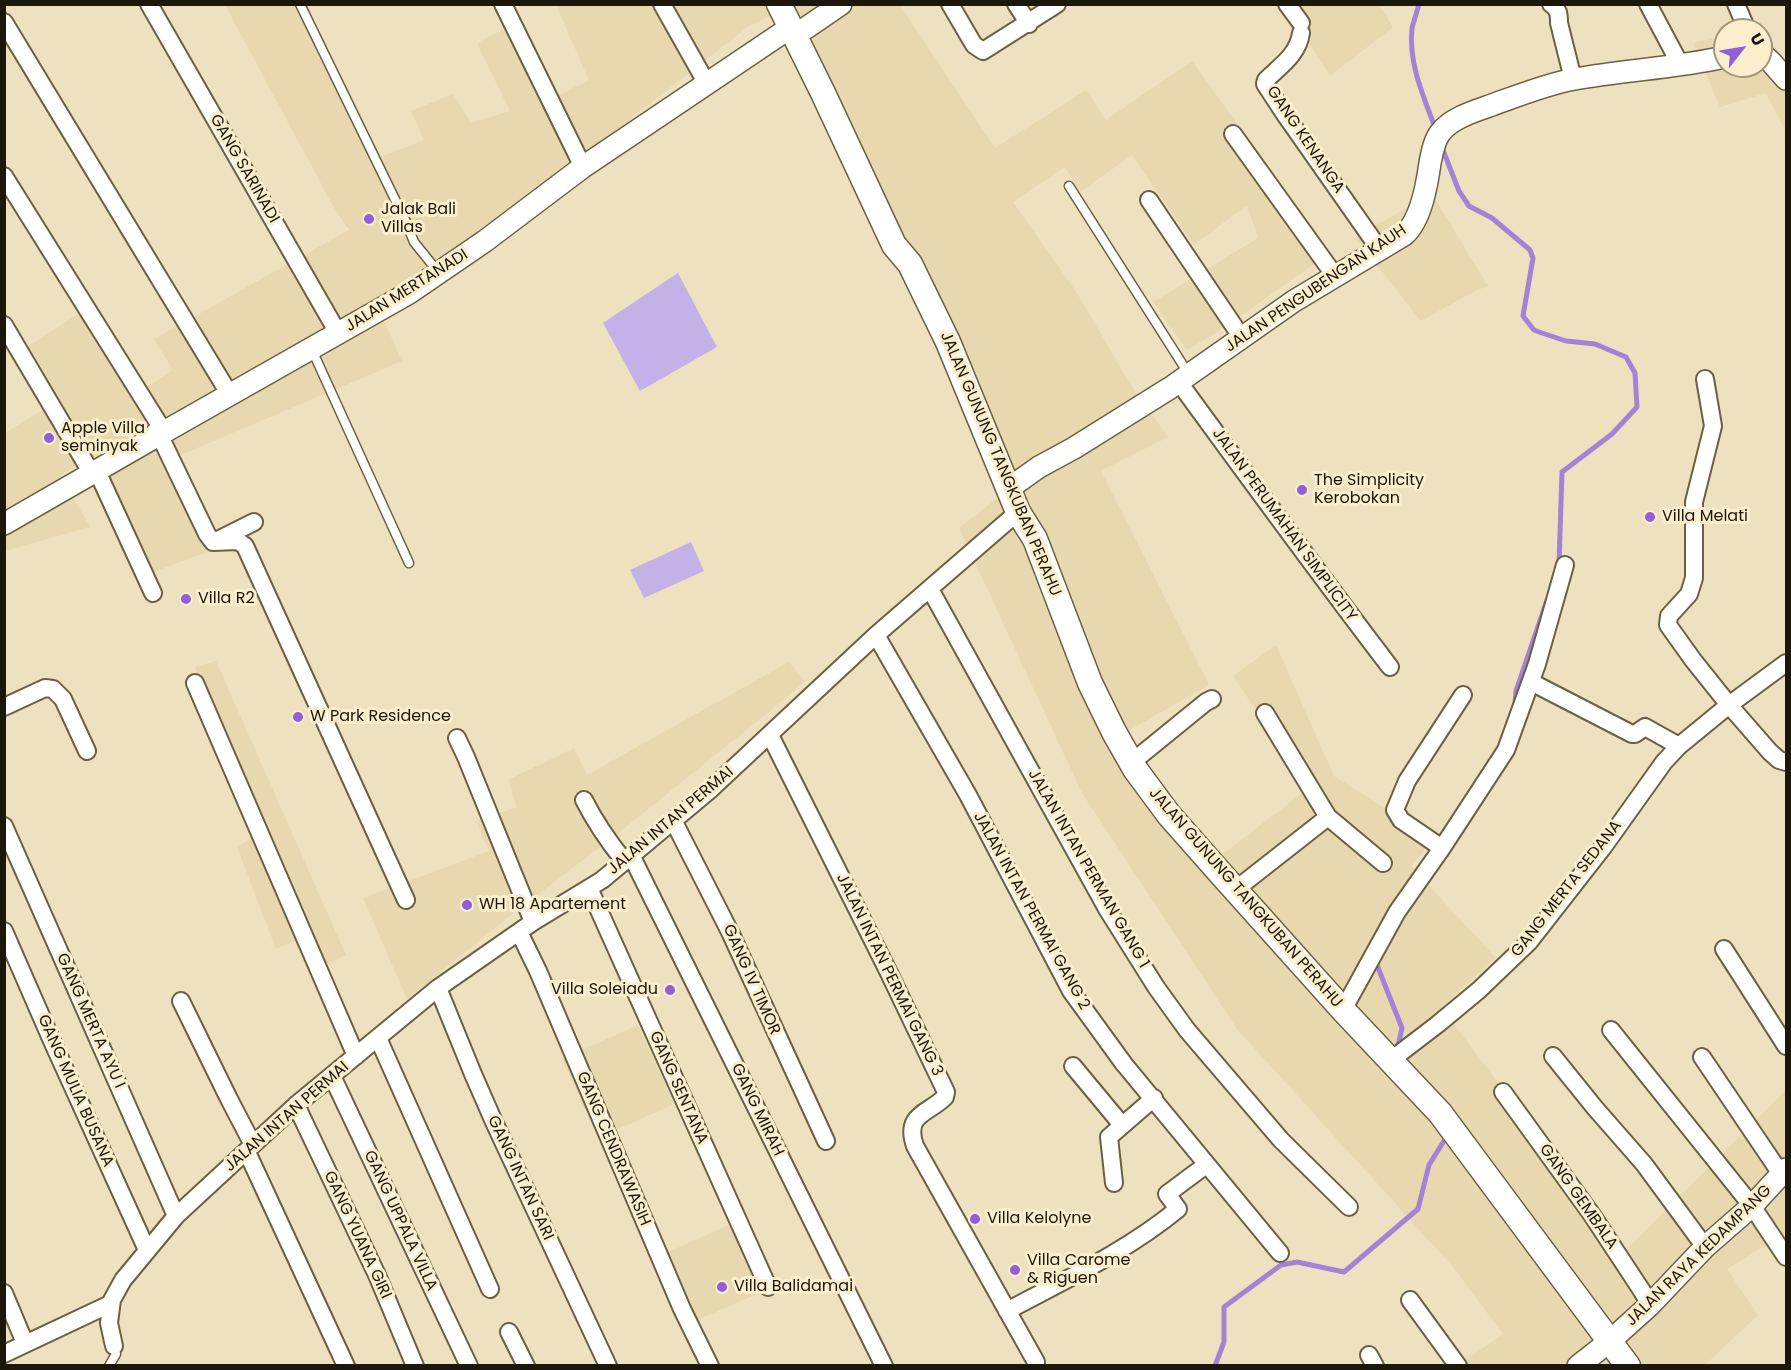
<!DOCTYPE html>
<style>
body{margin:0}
#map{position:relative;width:1791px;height:1370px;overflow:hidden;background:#ede1bf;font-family:Poppins,sans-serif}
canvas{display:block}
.frame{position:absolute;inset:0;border:6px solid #1b170b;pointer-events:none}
.north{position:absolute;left:1713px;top:18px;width:60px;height:60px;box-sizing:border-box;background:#faeecc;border:2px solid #a1987f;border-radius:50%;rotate:59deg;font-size:16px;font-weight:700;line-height:24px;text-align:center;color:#1b170b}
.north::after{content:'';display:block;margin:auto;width:21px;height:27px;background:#915fd8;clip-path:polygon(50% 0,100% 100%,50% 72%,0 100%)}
</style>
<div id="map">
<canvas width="1791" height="1370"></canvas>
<div class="frame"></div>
<div class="north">U</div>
</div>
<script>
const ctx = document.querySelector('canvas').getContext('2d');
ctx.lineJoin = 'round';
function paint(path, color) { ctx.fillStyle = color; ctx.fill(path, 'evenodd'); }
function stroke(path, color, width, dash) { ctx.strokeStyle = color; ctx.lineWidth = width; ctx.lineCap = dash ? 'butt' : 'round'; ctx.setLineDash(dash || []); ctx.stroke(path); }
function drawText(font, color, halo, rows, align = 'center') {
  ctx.font = font + ' Poppins,sans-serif'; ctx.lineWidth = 6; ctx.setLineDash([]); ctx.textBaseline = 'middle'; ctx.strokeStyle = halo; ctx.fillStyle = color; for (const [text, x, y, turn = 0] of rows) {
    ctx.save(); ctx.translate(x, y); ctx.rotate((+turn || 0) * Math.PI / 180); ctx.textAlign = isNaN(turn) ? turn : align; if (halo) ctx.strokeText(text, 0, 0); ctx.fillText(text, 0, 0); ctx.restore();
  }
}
const built = new Path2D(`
 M225 5H304L378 158 424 140 411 111 453 94 471 123 510 111 477 43 512 25 549 100 589 80 556 5H900L995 148 1086 90 1106 120 1192 61 1330 253 1222 329 1187 350 1153 302 1258 238 1247 205 1194 245 1132 155 1080 192 1065 167 1013 202 1077 293 1130 384 1168 437 1101 471 1209 685 1121 735 1133 758 1220 856 1309 788 1233 676 1276 645 1334 776 1434 839 1411 866 1496 958 1441 1007 1625 1251 1786 1090V1233L1727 1269 1758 1315 1707 1363 1708 1365H1459L1503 1334 1453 1267 1237 1029 1082 793 959 528 1008 490 790 7 749 26 551 181 375 301 402 361 169 460 207 552 151 573 95 455 60 475 90 527 5 551V433L60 399 27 347 84 310 137 393 173 370 154 339 349 230 333 206Z
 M1284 5H1379L1393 27 1330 76Z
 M1760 27 1786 62V132L1766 93 1720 107 1693 43 1725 36V66H1761V30H1749Z
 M1432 194 1488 286 1475 291 1421 321 1355 237Z
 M216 661 346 955 323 966 308 935 276 949 237 847 262 832 195 667Z
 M789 662 805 681 760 719 621 831 515 912 407 999 363 898 489 851 476 822 517 807 508 780 574 748 587 775Z
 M638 1025 674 1104 598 1138 562 1059Z
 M736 1222 766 1290 688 1324 659 1256Z`);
const green = new Path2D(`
 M678 273 717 347 640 391 603 323Z
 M691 542 704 571 644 598 630 570Z`);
const stream = new Path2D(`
 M1419 4C1417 12 1414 20 1412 28 1408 63 1424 98 1436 130
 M1441 145 1459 191 1469 206 1492 218 1530 250 1533 258 1523 316 1534 330 1542 333 1566 341 1595 344 1626 357 1635 373 1637 407 1612 434 1562 472 1559 565
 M1515 705 1516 691 1547 600
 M1375 960 1402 1028 1397 1050
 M1215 1366 1224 1342V1307L1281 1265 1297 1262 1344 1272 1418 1209 1429 1165 1447 1136`);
const service = new Path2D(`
 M300 4 406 222 414 242 439 273
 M1069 186 1188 373
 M312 350 409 563
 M109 1366 116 1354 114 1346`);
const minor = new Path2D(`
 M149 4 338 333
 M503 4 583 167
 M662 4 707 84
 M950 4 974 45 983 51 1057 4
 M1016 4 1029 24
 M1287 4 1301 23
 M1551 4C1559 9 1559 15 1559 23L1573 79
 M1648 4 1681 66
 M1736 4 1747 30
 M4 22 230 395
 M1301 33C1298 55 1280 66 1266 80L1265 84 1286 116 1380 250
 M1233 134 1335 276
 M4 176 164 432
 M1149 200 1242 338
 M4 325 92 474
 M1705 379 1713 426 1694 502V578L1689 594 1669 616 1668 625 1693 660 1729 705 1770 752 1779 760 1786 762
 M1178 381C1248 477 1318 573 1390 667
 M158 432 207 534 213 542 238 541 245 546 406 900
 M97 471 153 593
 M220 539 254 522
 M930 589 1107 909 1156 987 1187 1030 1281 1140 1349 1207
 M876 635 968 795 1071 991 1124 1064 1280 1253
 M1531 682 1632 734H1635L1645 727 1679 746
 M195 683 356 1056
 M4 707 45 688 53 689 63 699 87 751
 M1265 713 1328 817 1383 863
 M770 735 889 973 946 1092 945 1097C928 1114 904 1114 915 1146L1036 1362
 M457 738 466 757 533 922
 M1131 763 1206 702 1212 699
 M584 800C595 822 609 842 624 861
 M673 820 730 932 826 1141
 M4 826 176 1216
 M1442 848 1401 820 1395 810 1407 781 1463 695
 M631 855 884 1366
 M589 888 768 1287
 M1235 890 1328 817
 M4 931 52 1041 147 1250
 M519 932 538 971 682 1309 710 1366
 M1724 949 1786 1046
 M438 988 473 1074 494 1122 608 1366
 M181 1001 228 1097 253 1145
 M1343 1010 1397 912 1442 848 1506 750 1537 664 1565 565
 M1611 1030 1752 1206 1786 1257
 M378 1038 490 1289
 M1553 1056 1595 1108 1644 1164 1705 1247
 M1702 1057 1781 1174
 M1391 1060 1438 1024 1479 990 1529 942 1604 846 1664 762 1679 746 1729 705 1786 663
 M1073 1066 1122 1125
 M332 1076 469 1366
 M1503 1092 1592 1215 1642 1291 1650 1305
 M296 1105 377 1275 415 1366
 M247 1152 346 1366
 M1114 1183 1109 1137 1154 1098
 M4 1293 25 1343
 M1410 1300 1458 1366
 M1007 1311C1065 1280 1127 1251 1178 1209L1167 1194 1206 1165
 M509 1332 526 1366
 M114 1346 109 1323 112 1300 123 1280 176 1216 296 1105 438 988 533 922 602 880 711 789 876 635 1018 512
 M4 1354 110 1304
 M1369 1355 1375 1366`);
const tertiary = new Path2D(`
 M806 28 841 4
 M1761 53 1771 62 1786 79
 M1008 489 1039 467 1074 448 1170 388 1294 301 1404 235C1421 220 1427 185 1430 163 1432 153 1434 141 1440 133 1451 118 1475 111 1492 105 1517 96 1550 83 1575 79 1625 70 1675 68 1725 57
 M4 524 150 440 158 432H164L409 293 485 241 583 167 791 27
 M1578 1366 1610 1341 1650 1305 1705 1247 1752 1206 1786 1169`);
const secondary = new Path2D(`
 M779 4 823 93 894 245 910 264 948 342 1018 512 1035 539 1090 683 1114 732 1135 769 1169 815 1222 875 1343 1010 1440 1113 1628 1366`);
const markers = [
 [369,219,6,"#915fd8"],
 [49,438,6,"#915fd8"],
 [1302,490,6,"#915fd8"],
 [1650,517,6,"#915fd8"],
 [186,599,6,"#915fd8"],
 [298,717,6,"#915fd8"],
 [467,905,6,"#915fd8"],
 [670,990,6,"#915fd8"],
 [975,1219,6,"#915fd8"],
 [1015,1270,6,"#915fd8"],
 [722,1287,6,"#915fd8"]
];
const streetNames = [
 ["GANG KENANGA",1305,140,56],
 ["GANG SARINADI",244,169,60],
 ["JALAN PENGUBENGAN KAUH",1316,289,-34],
 ["JALAN MERTANADI",407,291,-32],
 ["JALAN GUNUNG TANGKUBAN PERAHU",1000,464,67],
 ["JALAN PERUMAHAN SIMPLICITY",1284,525,54],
 ["JALAN INTAN PERMAI",671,821,-40],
 ["JALAN INTAN PERMAN GANG 1",1088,869,60],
 ["GANG MERTA SEDANA",1567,889,-52],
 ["JALAN GUNUNG TANGKUBAN PERAHU",1245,898,49],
 ["JALAN INTAN PERMAI GANG 2",1031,911,61],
 ["JALAN INTAN PERMAI GANG 3",889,975,64],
 ["GANG IV TIMOR",751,980,66],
 ["GANG MERTA AYU I",90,1021,66],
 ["GANG SENTANA",678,1088,66],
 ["GANG MULIA BUSANA",75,1091,66],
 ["GANG MIRAH",757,1110,64],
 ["JALAN INTAN PERMAI",287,1117,-41],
 ["GANG CENDRAWASIH",613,1149,67],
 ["GANG INTAN SARI",520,1178,65],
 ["GANG GEMBALA",1578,1197,55],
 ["GANG UPPALA VILLA",400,1221,65],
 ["GANG YUANA GIRI",357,1235,65],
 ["JALAN RAYA KEDAMPANG",1699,1256,-44]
];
const poiNames = [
 ["Jalak Bali",381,210],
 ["Villas",381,228],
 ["Apple Villa",61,429],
 ["seminyak",61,447],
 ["The Simplicity",1314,481],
 ["Kerobokan",1314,499],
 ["Villa Melati",1662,517],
 ["Villa R2",198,599],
 ["W Park Residence",310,717],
 ["WH 18 Apartement",479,905],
 ["Villa Soleiadu",658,990,"right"],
 ["Villa Kelolyne",987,1219],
 ["Villa Carome",1027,1261],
 ["& Riguen",1027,1279],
 ["Villa Balidamai",734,1287]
];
paint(built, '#e7d8af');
paint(green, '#c3b1e7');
stroke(stream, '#a283d5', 5);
stroke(service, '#6b6142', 11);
stroke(minor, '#6b6142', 20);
stroke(tertiary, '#6b6142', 24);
stroke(secondary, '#6b6142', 27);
stroke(service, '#fff', 8);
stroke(minor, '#fff', 16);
stroke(tertiary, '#fff', 21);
stroke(secondary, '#fff', 24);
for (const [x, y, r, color] of markers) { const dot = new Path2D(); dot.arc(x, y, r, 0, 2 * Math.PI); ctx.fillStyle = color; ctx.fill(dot); stroke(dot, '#faeecc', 2); }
drawText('16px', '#1b170b', '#faeecc', streetNames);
drawText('16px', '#1b170b', '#faeecc', poiNames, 'left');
</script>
